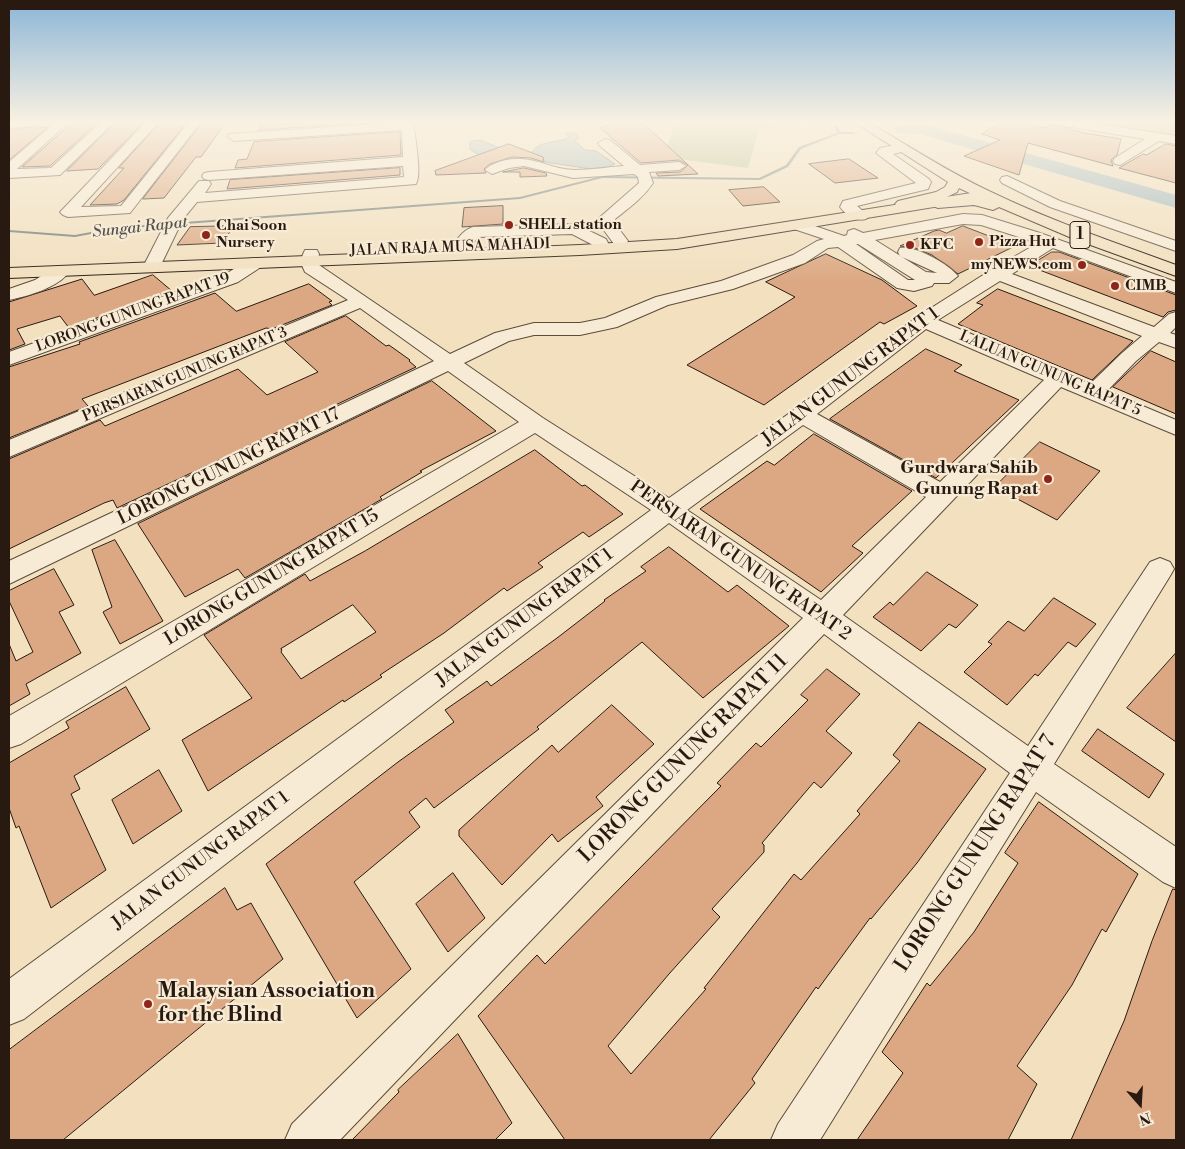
<!DOCTYPE html>
<style>
body{margin:0}
#map{position:relative;width:1185px;height:1149px;overflow:hidden;background:#f2e0bf;font-family:"Libre Bodoni",serif}
canvas{display:block}
.frame{position:absolute;inset:0;border:10px solid #291a11;pointer-events:none}
.north{position:absolute;left:1115px;top:1079px;width:50px;height:50px;-webkit-text-stroke:4px #f7ebd5;paint-order:stroke;rotate:161deg;font-size:14px;font-weight:700;line-height:20px;text-align:center;color:#291a11}
.north::after{content:'';display:block;margin:auto;width:18px;height:22px;background:#291a11;clip-path:polygon(50% 0,100% 100%,50% 72%,0 100%)}
</style>
<div id="map">
<canvas width="1185" height="1149"></canvas>
<div class="frame"></div>
<div class="north">N</div>
</div>
<script>
const ctx = document.querySelector('canvas').getContext('2d');
ctx.lineJoin = 'round';
function paint(path, color) { ctx.fillStyle = color; ctx.fill(path, 'evenodd'); }
function stroke(path, color, width, dash) { ctx.strokeStyle = color; ctx.lineWidth = width; ctx.lineCap = dash ? 'butt' : 'round'; ctx.setLineDash(dash || []); ctx.stroke(path); }
function drawText(font, color, halo, rows, align = 'center') {
  ctx.font = font + ' "Libre Bodoni",serif'; ctx.lineWidth = 4.5; ctx.setLineDash([]); ctx.textBaseline = 'middle'; ctx.strokeStyle = halo; ctx.fillStyle = color; for (const [text, x, y, turn = 0] of rows) {
    ctx.save(); ctx.translate(x, y); ctx.rotate((+turn || 0) * Math.PI / 180); ctx.textAlign = isNaN(turn) ? turn : align; if (halo) ctx.strokeText(text, 0, 0); ctx.fillText(text, 0, 0); ctx.restore();
  }
}
const green = new Path2D(`
 M669 122H805L759 130 748 168 663 157 675 125Z
 M1086 122H1176V135L1094 123Z`);
const water = new Path2D(`
 M566 133H574L579 137 575 141 585 150 596 151 615 164 604 168 591 169 532 160 530 155C538 140 553 144 568 138Z
 M480 140 507 151 483 158 470 149V142Z`);
const stream = new Path2D(`
 M833 122H835L840 132H854L855 133 854 134H839L801 149 788 167 760 180 602 178 520 199 118 229 75 237 9 232V230L75 235 118 227 520 197 602 176 759 178 786 165 799 147 837 133Z`);
const river = new Path2D(`
 M904 124 927 125 1176 195V208L920 134 898 133 895 129 898 125Z`);
const building = new Path2D(`
 M98 122 50 166 22 167 72 123Z
 M116 122H144L98 169 67 171Z
 M161 122H187L124 200 117 204 90 205 124 168H119Z
 M203 122H226L201 157H196L164 198 143 199Z
 M314 122H383L258 130 260 125Z
 M619 122H638L644 124 698 174 658 176 656 173 680 172 688 165 679 160 641 163 600 128Z
 M1001 122H1018L1045 128 1053 124 1084 133 1121 139 1117 155 1111 160 1113 166 1028 143 1019 175 964 156 1000 140 982 134Z
 M35 127H48L9 160V132L12 130Z
 M400 132 401 155 235 168 238 160 247 159 254 142Z
 M509 144 543 157 544 162 531 158 512 157 490 164 484 169 486 173 436 175 435 171Z
 M1166 144 1176 146V183L1119 168 1143 154 1146 155Z
 M849 159 878 178 835 183 809 164Z
 M400 168V175L227 189 230 180Z
 M524 168 546 173 547 176 520 177V172H503Z
 M764 187 780 202 743 206 729 190Z
 M503 206V224L462 227 464 208Z
 M234 226 222 243 177 245 190 227Z
 M963 226 1015 246 958 274 932 255 915 248 900 246 934 231 939 230 946 233Z
 M1052 252H1059L1176 295V310L1168 312 1163 317 1029 266Z
 M826 254 882 280 917 306 884 324 880 322 764 405 687 365 795 297 766 282Z
 M153 275 172 291 69 328 60 316 17 329 25 344 9 350V302L82 279 94 295Z
 M309 284 332 301 329 302 332 305 272 329 266 328 82 399 88 406 9 438V367L80 344 79 342 215 293 236 311Z
 M998 289 1133 341 1092 380 958 324 983 305 977 303Z
 M346 316 386 346 389 345 410 360 409 361 416 367 117 508 113 500 104 503 9 549V459L100 420 105 426 238 369 267 395 318 372 285 342Z
 M926 349 962 365 954 371 1019 400 936 478 830 419Z
 M1151 351 1176 362V414L1113 387Z
 M432 381 496 431 420 471 422 472 380 497 382 499 245 578 238 569 185 597 138 524Z
 M814 434 912 491 852 546 863 553 821 592 700 509 767 461 774 465Z
 M1040 442 1100 471 1057 520 995 487Z
 M535 450 582 486 585 485 623 514 589 537 583 532 538 563 543 567 507 591 504 588 444 633 380 675 382 677 344 702 343 700 208 791 182 740 252 698 204 635 305 574 310 581 365 551ZM353 605 376 632 301 679 281 652 282 650 281 649Z
 M115 540 163 621 120 644 103 612 112 607 92 550Z
 M669 547 728 592 737 585 789 626 703 698 642 642 537 727 539 729 434 808 426 798 409 812 420 827 354 882 411 969 357 1018 266 864 398 762 454 722 445 710 487 681 491 686 557 638 605 601 604 600 646 571 641 567Z
 M54 569 74 605 59 612 81 653 26 684 30 694 9 706V644L16 661 33 652 9 601V591Z
 M927 572 978 605 956 628 949 624 921 651 873 617 890 602 893 605Z
 M1054 598 1096 624 1076 647 1068 642 1038 676 1035 674 1007 705 964 672 992 644 988 642 1008 621 1024 631Z
 M1176 653V742L1127 708Z
 M827 669 860 694 826 731 852 753 821 788 814 782 762 843 764 845V852L712 909 720 917 669 974 608 1046 631 1074 706 989 704 988 794 874 801 880 860 814 857 811 900 761 893 755 919 722 986 769 917 863 871 919 870 918 818 989 816 987 752 1079 755 1083 709 1140H565L478 1016 537 955 545 964 721 786 717 783 756 743 761 747 808 700 801 695Z
 M126 687 150 729 74 776 80 789 71 794 106 870 51 908 19 826 16 828 9 808V763L69 728 66 722Z
 M612 705 654 744 596 797 603 806 558 842 552 834 502 885 459 836V830L552 745 558 752Z
 M1098 729 1164 774 1149 798 1082 751Z
 M159 770 182 811 133 844 112 800Z
 M1039 802 1138 874 1106 932 1102 929 1072 985 1017 1066 1037 1084 1008 1140H857L903 1073 882 1052 927 983 930 986 974 932 1018 863 1005 853Z
 M453 873 485 918 448 952 416 904Z
 M225 888 237 910 251 903 283 959 63 1140H9V1050Z
 M1173 889 1176 890V1140H1071L1124 1021 1152 941Z
 M458 1034 512 1123 495 1140H352L399 1092 398 1090Z`);
const minor = new Path2D(`
 M9 122H39L33 126 9 128Z
 M56 122H69L17 169 51 168 101 122H114L60 175 9 178V162Z
 M146 122H159L81 207 121 206 189 122H201L130 213 68 217 63 215 60 212 63 209Z
 M408 122 414 126C415 139 422 174 416 184L197 202 183 219 158 271 152 272 146 271 143 267 168 218 199 181H209L211 184 205 193 404 177 403 166 209 180 204 179 202 176 204 173 209 172 403 157 402 130 234 141 228 137 229 134Z
 M1059 122H1087L1176 136V144L1159 141 1120 165 1115 164 1113 161 1115 158 1145 139 1065 126Z
 M605 139 610 140 640 165 679 162 686 166 679 170 649 172 653 183C643 198 629 208 615 219L616 225 628 241 626 244H614L600 225 599 218 639 183 638 177 634 174 573 178 524 166 509 168 492 174 485 170C489 165 496 163 502 161 531 153 547 169 574 170 590 170 608 167 624 166L600 146 598 143Z
 M901 144 906 145 908 148 906 151 893 154 929 179 931 182 928 189 857 206 869 216 866 219C856 222 846 215 840 207L843 201 916 183 876 153 880 148Z
 M1007 176 1060 201 1176 241V251L1050 207 1002 183 1000 180 1002 177Z
 M963 214 982 215 1040 233 1176 282V293L1053 248 1012 274 1154 327 1169 314 1176 312V327L1170 333 1176 335V348L1159 342 1136 361 1107 391 1176 420V435L1061 387 843 615 1028 746 1150 562 1160 558 1170 562 1174 569 1170 576 1054 764 1176 847V888L1163 882 1036 792 820 1140H771L778 1124 1010 773 824 634 340 1140H285L292 1124 803 618 669 523 24 1019 9 1025V979L651 510 535 433 21 744 9 748V716L519 422 448 371 9 584V561L434 361 360 308 9 457V440L348 300 305 272 300 261 305 250H317L319 254 318 261 319 265 450 354 495 333 534 323H580L605 318 656 297 721 281 793 255 817 241 824 239 794 229 792 226 794 223H806L844 236 847 235 848 231 854 229 863 233ZM963 224 981 225 1038 243 991 270 917 317 794 410 669 498 543 418 464 363 509 341 534 335H580L617 327 668 305 733 289 805 263 828 248 838 247 897 288 914 291 932 286 934 283H949L958 276C949 264 915 245 900 248L898 252 900 256 937 273 926 272 875 240ZM856 244H858L915 280H908ZM1000 281 1142 336 1122 353 1090 384 938 320ZM926 329 1044 380 940 482 817 414ZM803 425 926 497 821 600 687 510Z
 M575 224 606 239 611 249 609 253H597L593 245 572 234 478 237 462 259H450L448 255C452 245 462 230 473 227Z
 M255 258 261 259 264 263 261 267 238 282 9 365V352L226 274 249 259Z
 M61 266 67 267 70 271C58 288 28 296 9 300V289L35 280 55 267Z`);
const major = new Path2D(`
 M984 191 989 192 991 195 989 198 677 249 580 255 9 278V268L580 245 677 239Z`);
const highway = new Path2D(`
 M854 122H868C909 146 948 172 991 192 1051 221 1114 242 1176 265V276L1074 239 999 207 993 210 974 205 938 208 933 206 931 202 903 209 898 207 895 204 898 201 936 192 945 187 948 182ZM959 188 978 197 945 198 957 192Z`);
const markers = [
 [509,225,5,"#8f2418"],
 [206,235,5,"#8f2418"],
 [979,242,5,"#8f2418"],
 [910,245,5,"#8f2418"],
 [1082,265,5,"#8f2418"],
 [1115,286,5,"#8f2418"],
 [1048,479,5,"#8f2418"],
 [148,1004,5,"#8f2418"]
];
const farPoinames = [
 ["SHELL station",519,225],
 ["Chai Soon",216,226],
 ["Nursery",216,243],
 ["Pizza Hut",989,242],
 ["KFC",920,245],
 ["myNEWS.com",1072,265,"right"],
 ["CIMB",1125,286]
];
const farStreetnames = [
 ["JALAN RAJA MUSA MAHADI",450,248,-2],
 ["LORONG GUNUNG RAPAT 19",133,313,-20],
 ["LALUAN GUNUNG RAPAT 5",1050,374,23],
 ["PERSIARAN GUNUNG RAPAT 3",185,375,-23]
];
const farWaternames = [
 ["Sungai Rapat",140,228,-6]
];
const shields = [
 [1080,235,20]
];
const shieldNames = [
 ["1",1080,235]
];
const streetNames = [
 ["JALAN GUNUNG RAPAT 1",851,377,-37],
 ["LORONG GUNUNG RAPAT 17",229,467,-26],
 ["PERSIARAN GUNUNG RAPAT 2",740,561,35],
 ["LORONG GUNUNG RAPAT 15",272,578,-31],
 ["JALAN GUNUNG RAPAT 1",525,618,-37],
 ["JALAN GUNUNG RAPAT 1",201,861,-37]
];
const poiNames = [
 ["Gurdwara Sahib",1038,469],
 ["Gunung Rapat",1038,490]
];
const nearStreetnames = [
 ["LORONG GUNUNG RAPAT 11",684,759,-45],
 ["LORONG GUNUNG RAPAT 7",976,854,-57]
];
const nearPoinames = [
 ["Malaysian Association",158,992],
 ["for the Blind",158,1016]
];
paint(green, '#b7c395');
paint(water, '#a2babe');
stroke(water, '#727a79', 1);
paint(stream, '#727a79');
paint(river, '#a2babe');
paint(building, '#dca883');
stroke(building, '#291a11', 1);
stroke(minor, '#5b4c3c', 2);
stroke(major, '#291a11', 2);
stroke(highway, '#291a11', 2);
paint(minor, '#f7ebd5');
paint(major, '#f2e0bf');
paint(highway, '#f2e0bf');
const sky = ctx.createLinearGradient(0, 0, 0, 283);
sky.addColorStop(0, '#8cb6d7');
sky.addColorStop(0.43, '#f9f1e2');
sky.addColorStop(1, '#f9f1e200');
ctx.fillStyle = sky;
ctx.fillRect(0, 0, 1185, 283);
for (const [x, y, r, color] of markers) { const dot = new Path2D(); dot.arc(x, y, r, 0, 2 * Math.PI); ctx.fillStyle = color; ctx.fill(dot); stroke(dot, '#f7ebd5', 2); }
drawText('bold 15px', '#291a11', '#f7ebd5', farPoinames, 'left');
drawText('15px', '#291a11', '#f7ebd5', farStreetnames);
drawText('italic 16px', '#53524e', '#f7ebd5', farWaternames);
for (const [x, y, w] of shields) { const box = new Path2D(); box.roundRect(x - w / 2, y - 13.5, w, 27, 4); ctx.fillStyle = '#f7ebd5'; ctx.fill(box); stroke(box, '#291a11', 1); }
drawText('bold 16px', '#291a11', null, shieldNames);
drawText('18px', '#291a11', '#f7ebd5', streetNames);
drawText('bold 18px', '#291a11', '#f7ebd5', poiNames, 'right');
drawText('21px', '#291a11', '#f7ebd5', nearStreetnames);
drawText('bold 21px', '#291a11', '#f7ebd5', nearPoinames, 'left');
</script>
